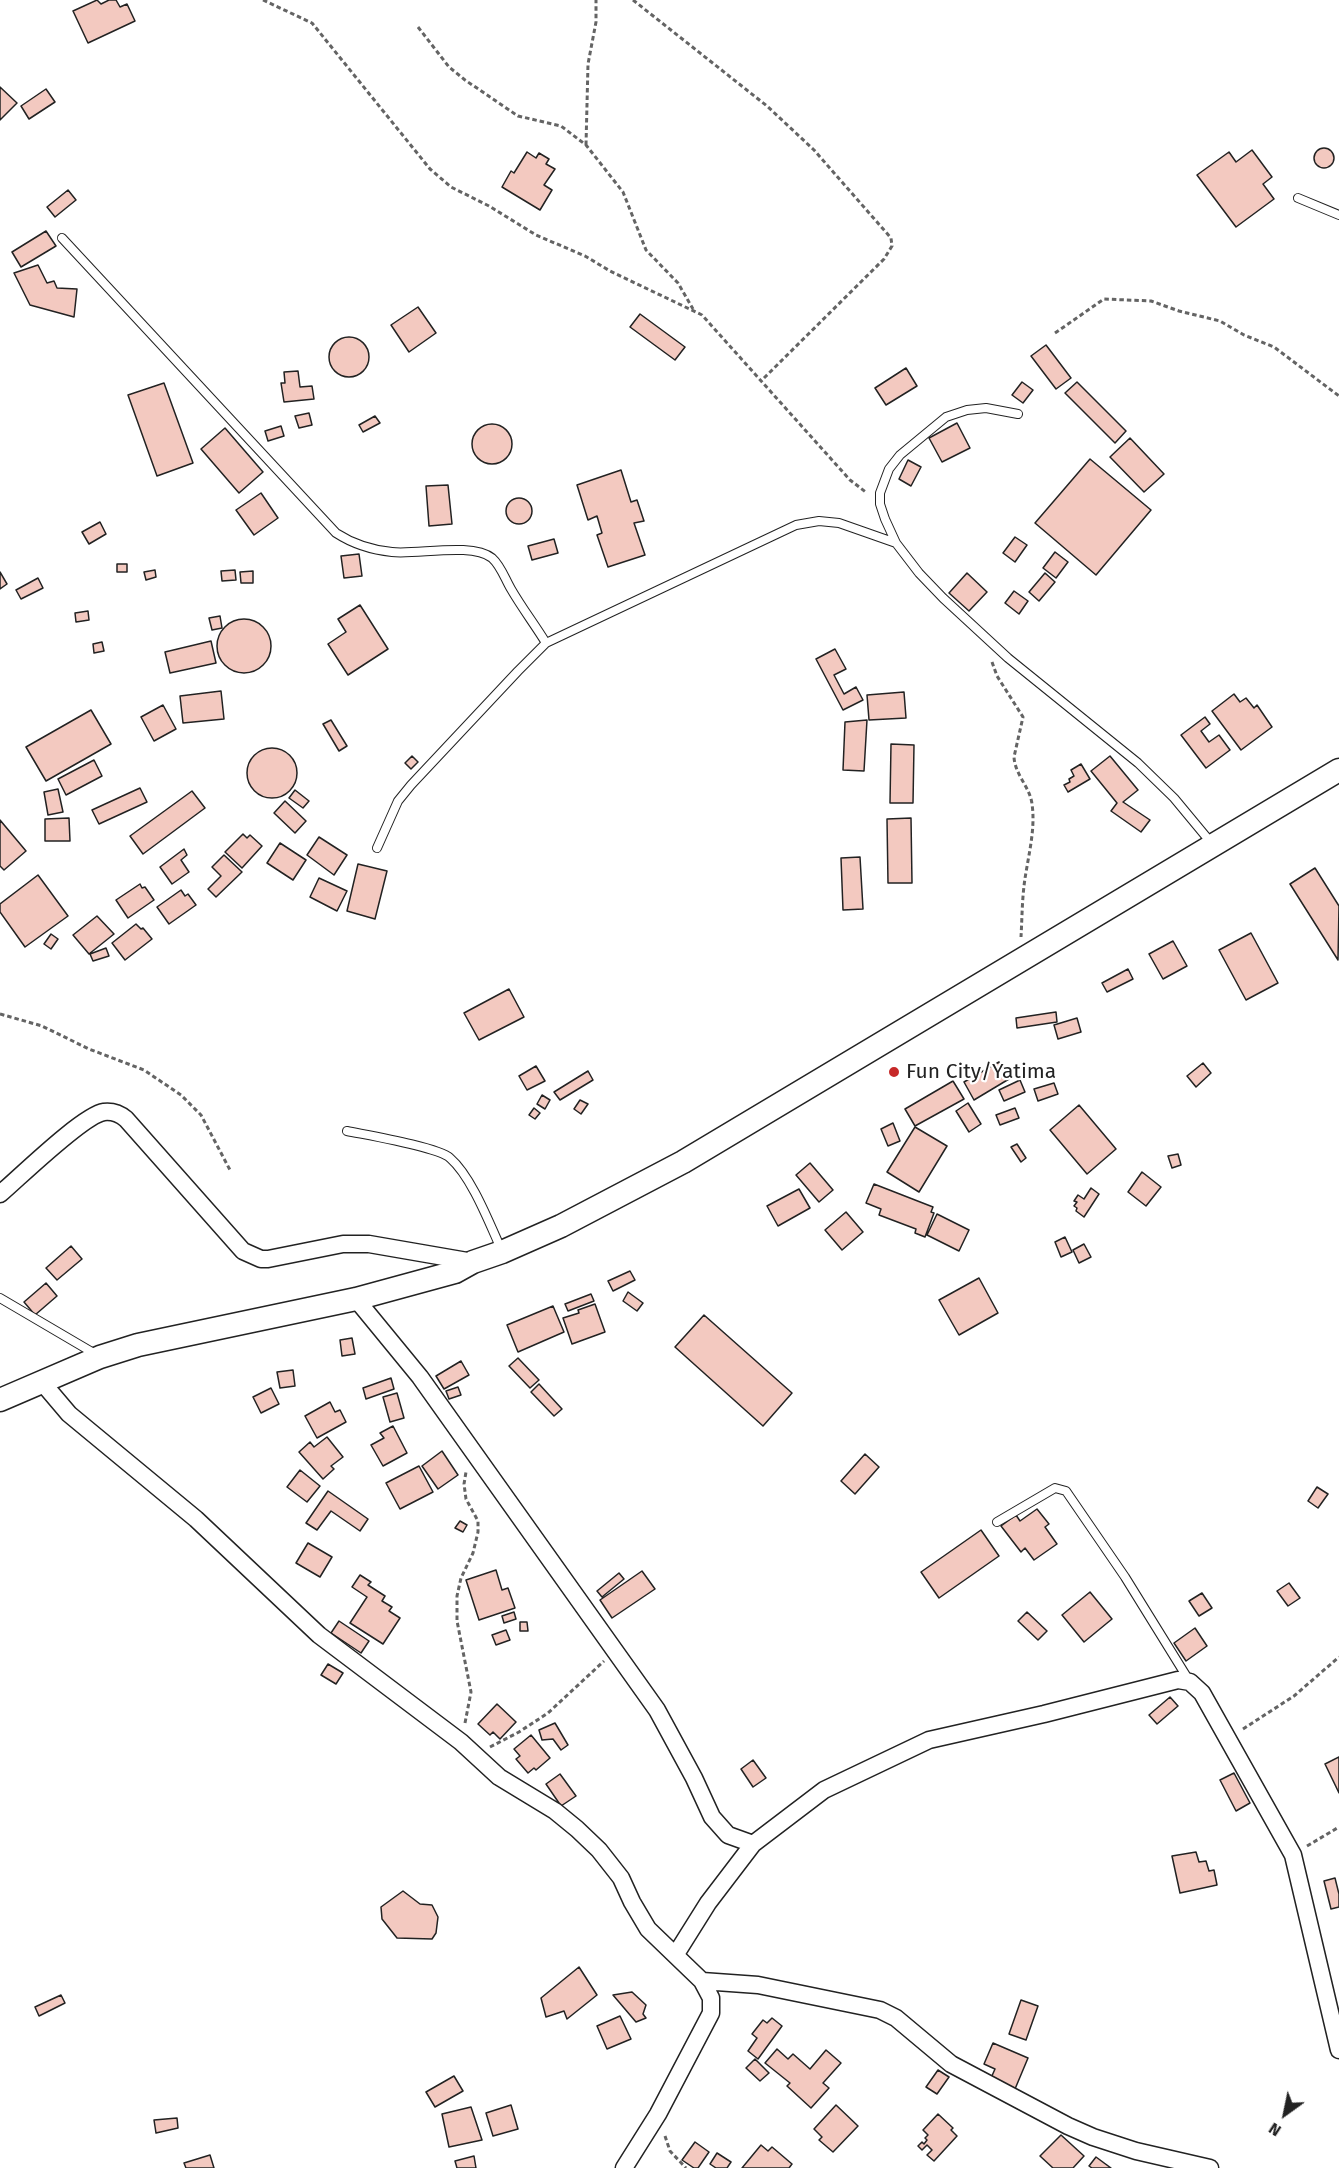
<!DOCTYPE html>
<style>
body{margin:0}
#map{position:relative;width:1339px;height:2168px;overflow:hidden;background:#fff;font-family:"Fira Sans",sans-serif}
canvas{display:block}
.north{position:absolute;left:1255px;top:2084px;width:60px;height:60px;-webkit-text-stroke:4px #fff;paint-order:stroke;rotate:213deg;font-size:16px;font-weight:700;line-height:24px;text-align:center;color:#222}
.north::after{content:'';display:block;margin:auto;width:21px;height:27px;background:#222;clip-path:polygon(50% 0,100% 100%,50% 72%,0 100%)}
</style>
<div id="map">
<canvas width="1339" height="2168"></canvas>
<div class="north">N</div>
</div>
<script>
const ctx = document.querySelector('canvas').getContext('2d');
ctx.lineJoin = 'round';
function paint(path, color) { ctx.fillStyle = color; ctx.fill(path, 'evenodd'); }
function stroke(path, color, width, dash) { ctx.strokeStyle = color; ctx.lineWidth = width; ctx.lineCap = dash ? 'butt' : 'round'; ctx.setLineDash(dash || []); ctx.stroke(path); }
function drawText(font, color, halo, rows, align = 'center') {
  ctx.font = font + ' "Fira Sans",sans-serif'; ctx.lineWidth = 4.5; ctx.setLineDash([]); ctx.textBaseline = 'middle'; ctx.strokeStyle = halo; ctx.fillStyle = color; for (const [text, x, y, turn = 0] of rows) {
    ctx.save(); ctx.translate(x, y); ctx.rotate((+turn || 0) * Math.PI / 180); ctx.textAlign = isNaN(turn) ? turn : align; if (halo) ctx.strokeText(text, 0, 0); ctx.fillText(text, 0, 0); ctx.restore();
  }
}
const building = new Path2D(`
 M97 0 101 4 109 0H116L120 7 127 4 135 21 88 43 73 11Z
 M0 87 17 103 0 120Z
 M46 89 55 102 29 119 21 106Z
 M1314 158a10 10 0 1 1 20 0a10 10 0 1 1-20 0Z
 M1252 150 1272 177 1263 184 1274 199 1236 227 1197 175 1229 152 1236 162Z
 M527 152 536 158 539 153 549 159 546 164 555 169 544 185 552 190 540 210 502 187 511 171 514 173Z
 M68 190 76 200 55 217 47 207Z
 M46 231 56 246 21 267 12 252Z
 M38 265 47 283 54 281 57 288 77 289 74 317 30 305 14 273Z
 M418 307 436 333 409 352 391 325Z
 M640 314 685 347 675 360 630 327Z
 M329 357a20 20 0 1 1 40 0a20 20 0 1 1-40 0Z
 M1046 345 1071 378 1056 389 1031 356Z
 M906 368 917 386 886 405 875 388Z
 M298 371 300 387 312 386 314 399 284 402 281 383H285L284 372Z
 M1022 382 1033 390 1023 403 1012 395Z
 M1077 382 1126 431 1115 443 1065 393Z
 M164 383 193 463 157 476 128 395Z
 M309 413 312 425 299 428 295 416Z
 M375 416 380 423 363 432 359 425Z
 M957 423 970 448 942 462 929 438Z
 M472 444a20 20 0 1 1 40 0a20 20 0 1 1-40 0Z
 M281 426 284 436 268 441 265 431Z
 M225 428 263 472 239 493 201 449Z
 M1130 438 1164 474 1144 492 1110 457Z
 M1090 459 1151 510 1096 575 1035 523Z
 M908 460 921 467 911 486 899 479Z
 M621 470 631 502 637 500 644 521 634 523 645 555 608 567 597 535 602 533 597 516 588 520 577 485Z
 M448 485 452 524 429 526 426 486Z
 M261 493 278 518 254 535 236 510Z
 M506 511a13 13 0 1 1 26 0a13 13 0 1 1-26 0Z
 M100 522 106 534 89 544 82 532Z
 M1015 537 1027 545 1015 562 1003 553Z
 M554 539 558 553 532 560 528 546Z
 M1055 552 1068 562 1056 578 1043 568Z
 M359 554 362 576 344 578 341 556Z
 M117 564H127V572H117Z
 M155 570 156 577 146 580 144 572Z
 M235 570 236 580 222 581 221 571Z
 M253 571V583H241L240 572Z
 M0 572 7 584 0 589Z
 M967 573 987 592 969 611 949 593Z
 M1045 573 1055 582 1039 601 1029 592Z
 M38 578 43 588 21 599 16 590Z
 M1014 591 1028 601 1019 614 1005 603Z
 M360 605 388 649 348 675 328 644 346 632 338 619Z
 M88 611 89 620 76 622 75 613Z
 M220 616 222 628 212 630 209 618Z
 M217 646a27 27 0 1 1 54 0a27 27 0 1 1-54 0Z
 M211 641 216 663 170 673 165 652Z
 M102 642 104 651 94 653 93 644Z
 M835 649 846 669 834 675 844 694 856 687 863 700 843 710 816 659Z
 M221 691 224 719 183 723 180 696Z
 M904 692 906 718 869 720 867 695Z
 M1234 694 1240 702 1246 698 1254 708 1257 705 1272 727 1241 750 1212 711Z
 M163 705 176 729 154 741 141 717Z
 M91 710 111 744 46 781 26 747Z
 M1205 717 1210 724 1201 731 1209 742 1219 735 1230 750 1206 768 1181 735Z
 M331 720 347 746 339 751 323 724Z
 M867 720 864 771 843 770 845 722Z
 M891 744 914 745 913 803H890Z
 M247 773a25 25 0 1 1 50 0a25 25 0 1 1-50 0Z
 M412 756 418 762 411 769 405 763Z
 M1110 756 1138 790 1123 802 1150 820 1141 832 1111 811 1117 803 1091 771Z
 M94 760 102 776 66 795 58 779Z
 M1081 764 1090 779 1068 792 1064 785 1070 782 1069 779 1074 776 1071 770Z
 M140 788 147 802 99 824 92 810Z
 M58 789 63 812 48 815 44 792Z
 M295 790 309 801 303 808 289 798Z
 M192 791 205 808 143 854 130 836Z
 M285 801 306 821 295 833 274 813Z
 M69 818 70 841H45V819Z
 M911 818 912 883H888L887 819Z
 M0 820 26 851 4 870 0 866Z
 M243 834 247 838 250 835 262 846 242 868 225 852Z
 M319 837 347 855 334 875 307 855Z
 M280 843 306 860 293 880 267 863Z
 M184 849 187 855 181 860 189 872 172 884 160 867Z
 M224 855 242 872 216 897 208 889 221 876 212 867Z
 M860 857 863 909 843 910 841 858Z
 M358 864 387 871 375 919 347 911Z
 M1315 868 1339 906 1338 960 1290 884Z
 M38 875 68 916 25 947 0 912V904Z
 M319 878 347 891 337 911 310 897Z
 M140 884 142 888 145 887 154 900 128 918 116 900Z
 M181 890 185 896 188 894 196 905 169 924 157 907Z
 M97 916 114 934 89 954 73 935Z
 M136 924 141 929 143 928 152 939 125 960 112 943Z
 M1251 933 1278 983 1246 1000 1219 950Z
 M51 934 58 939 51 949 44 944Z
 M1173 941 1187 966 1163 979 1149 954Z
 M106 948 109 956 93 961 90 954Z
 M1128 969 1133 979 1107 992 1102 983Z
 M509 989 524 1017 479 1040 464 1013Z
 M1056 1012 1057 1022 1017 1028 1016 1018Z
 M1077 1018 1081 1032 1058 1039 1054 1025Z
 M999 1062 1009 1079 974 1100 964 1082Z
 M1203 1063 1211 1073 1196 1087 1187 1076Z
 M536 1066 545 1081 527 1090 519 1076Z
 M588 1071 593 1080 560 1100 554 1092Z
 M1020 1080 1025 1092 1004 1101 999 1090Z
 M953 1081 964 1099 915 1126 905 1109Z
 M1054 1083 1058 1094 1038 1101 1034 1089Z
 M542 1095 550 1100 545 1109 537 1104Z
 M580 1100 588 1104 581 1114 574 1109Z
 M968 1103 981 1124 969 1132 956 1111Z
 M1079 1105 1116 1149 1087 1174 1050 1130Z
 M534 1108 540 1113 535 1119 529 1115Z
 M1015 1108 1019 1118 1000 1125 996 1115Z
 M893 1123 900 1141 888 1146 881 1129Z
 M915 1127 947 1146 919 1192 887 1172Z
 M1017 1144 1026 1158 1021 1162 1011 1147Z
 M1178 1154 1181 1165 1172 1168 1168 1156Z
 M810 1163 833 1190 819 1202 796 1175Z
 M1142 1172 1161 1187 1146 1206 1128 1192Z
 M874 1184 933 1207 931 1212 934 1213 925 1237 915 1233 916 1229 879 1215 881 1209 866 1203Z
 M1091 1188 1099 1194 1084 1217 1076 1211 1077 1208 1074 1206 1077 1202 1074 1201 1078 1195 1084 1199Z
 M799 1189 810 1208 778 1226 767 1206Z
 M846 1212 863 1232 842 1250 825 1230Z
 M937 1214 969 1230 959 1251 927 1235Z
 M1065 1237 1072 1252 1061 1257 1055 1242Z
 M1084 1244 1091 1257 1079 1263 1073 1250Z
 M71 1246 82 1259 57 1280 46 1268Z
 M630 1271 635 1280 613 1291 608 1281Z
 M979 1278 998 1313 959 1335 939 1300Z
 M46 1283 57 1296 35 1315 24 1302Z
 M628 1292 643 1303 637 1311 623 1301Z
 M591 1294 594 1301 568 1311 565 1304Z
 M595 1304 605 1332 572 1344 563 1318 579 1313 578 1310Z
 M553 1306 564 1332 518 1352 507 1325Z
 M704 1315 792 1393 763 1426 675 1347Z
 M352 1338 355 1354 342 1356 340 1340Z
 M518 1358 539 1380 530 1388 509 1366Z
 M461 1361 469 1375 444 1389 436 1376Z
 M293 1370 295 1386 280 1388 277 1372Z
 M391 1378 394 1389 366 1399 363 1388Z
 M539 1384 562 1409 554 1416 531 1392Z
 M458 1387 461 1395 449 1399 446 1391Z
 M271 1388 279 1404 261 1413 253 1397Z
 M397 1393 404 1418 390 1422 383 1397Z
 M330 1402 335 1412 340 1410 346 1422 317 1438 305 1416Z
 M393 1426 407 1453 383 1466 371 1445 384 1438 380 1433Z
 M327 1437 343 1457 331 1466 334 1469 323 1479 299 1452 310 1442 314 1447Z
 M442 1451 458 1475 438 1489 422 1466Z
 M865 1454 879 1467 855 1494 841 1481Z
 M419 1466 433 1492 400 1509 386 1483Z
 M300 1470 320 1486 307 1502 287 1487Z
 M1317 1487 1328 1494 1318 1508 1308 1501Z
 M328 1491 368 1519 360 1531 331 1511 317 1530 306 1523Z
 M1037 1509 1049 1524 1045 1527 1057 1544 1034 1560 1025 1548 1021 1552 1001 1526 1016 1515 1020 1521Z
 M460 1521 467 1525 463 1532 455 1528Z
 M981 1530 999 1556 939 1598 921 1572Z
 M308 1543 332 1557 320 1577 296 1563Z
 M496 1570 502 1590 508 1588 515 1608 479 1620 466 1580Z
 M642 1571 655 1589 612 1618 600 1600Z
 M619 1573 624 1579 602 1597 597 1591Z
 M360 1575 371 1582 368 1585 385 1596 382 1601 392 1607 389 1611 400 1618 383 1644 350 1623 367 1597 352 1587Z
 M1289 1583 1300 1598 1288 1606 1277 1591Z
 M1090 1592 1112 1619 1084 1642 1062 1615Z
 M1202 1593 1212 1608 1199 1616 1189 1601Z
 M514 1612 516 1619 504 1623 502 1616Z
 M1027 1612 1047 1631 1038 1640 1018 1621Z
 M339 1621 369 1641 361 1653 331 1633Z
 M520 1622H527L528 1631H520Z
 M1195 1628 1207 1646 1186 1661 1174 1643Z
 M506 1630 510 1640 496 1645 492 1635Z
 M328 1664 343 1673 336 1684 321 1675Z
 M1170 1697 1178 1706 1157 1724 1149 1715Z
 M497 1704 516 1722 500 1739 493 1732 490 1735 478 1724Z
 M555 1723 568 1745 561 1750 553 1739 542 1740 539 1730Z
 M531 1735 550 1758 536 1770 534 1768 528 1773 516 1759 520 1756 514 1749Z
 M1339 1757V1793L1325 1764Z
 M753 1760 766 1778 753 1787 741 1769Z
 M1234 1773 1250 1803 1236 1811 1220 1780Z
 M560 1774 576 1796 561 1806 546 1784Z
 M1196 1852 1199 1862 1206 1861 1209 1871 1214 1870 1217 1885 1180 1893 1172 1856Z
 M1335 1878 1339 1894V1907L1331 1909 1324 1881Z
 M403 1891 420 1904 432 1905 438 1917 436 1933 432 1939 397 1938 382 1919 381 1907Z
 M579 1967 597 1995 567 2019 564 2011 546 2017 541 1998Z
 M632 1992 646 2005 643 2014 646 2018 636 2022 613 1995Z
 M61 1995 65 2003 39 2016 35 2007Z
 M1021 2000 1038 2006 1026 2040 1009 2034Z
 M620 2016 631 2039 607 2049 597 2026Z
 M772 2018 782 2026 758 2059 748 2051 757 2038 752 2034 763 2020 767 2023Z
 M993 2043 1028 2058 1015 2089 991 2078 995 2069 984 2064Z
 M777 2049 788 2059 793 2054 810 2069 826 2050 841 2063 823 2083 829 2088 811 2108 787 2086 790 2083 765 2063Z
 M755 2059 769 2073 760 2081 746 2068Z
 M938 2070 949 2077 937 2094 926 2087Z
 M454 2076 463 2091 435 2107 426 2092Z
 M511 2105 518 2129 493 2136 486 2113Z
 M836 2105 858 2126 833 2152 819 2140 822 2137 814 2129Z
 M471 2107 482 2140 449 2147 442 2114Z
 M938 2114 953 2128 951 2130 957 2136 934 2161 927 2155 932 2150 927 2145 922 2150 918 2146 922 2142 924 2144 927 2140 925 2138 928 2135 923 2130Z
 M177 2118 178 2128 156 2133 154 2120Z
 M1061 2135 1084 2156 1073 2168H1053L1040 2156Z
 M695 2142 709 2152 698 2168H694L682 2160Z
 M761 2145 768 2151 772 2147 792 2164 789 2168H742Z
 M717 2153 731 2162 727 2168H716L710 2164Z
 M210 2155 214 2168H186L184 2163Z
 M474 2156 476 2168H457L455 2161Z
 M1096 2157 1111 2168H1092L1089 2166Z`);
const path = new Path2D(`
 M263 0 312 23 430 169 451 187 489 206 536 235 585 256 610 271 702 315 850 480 867 493
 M633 0 767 106 814 150 891 238 892 246 884 259 761 381
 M418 27 449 67 465 80 518 116 561 126 586 145 623 192 646 250 678 283 693 309
 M586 145 588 64 596 22V0
 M1055 333 1104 299 1151 301 1179 311 1220 321 1244 335 1274 347 1339 396
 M992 662 997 676 1023 717 1014 757C1015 775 1030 787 1032 804 1036 831 1027 860 1024 886 1022 903 1022 920 1021 937
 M0 1014 42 1026 89 1049 144 1070 181 1095 201 1115 230 1170
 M465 1723 471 1692 457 1621V1596L461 1578 473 1553 478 1532V1521L466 1499 464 1484 466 1472
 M1243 1729 1294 1696 1339 1657
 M490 1747 519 1732 548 1713 604 1661
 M1307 1846 1339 1827
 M665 2136 670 2151 686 2168`);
const service = new Path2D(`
 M1298 198 1339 215
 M62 238 336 533C353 544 372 550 392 552 417 555 472 542 492 558 501 566 505 579 511 589 522 608 535 625 546 643
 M1018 414 986 408 967 410 946 417 900 455 889 469 880 493V504L885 519 896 543 919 573 943 598 1008 658 1138 763 1174 798 1213 845
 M377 848 398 801 411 785 518 671 546 643 796 525 819 521 839 523 896 543
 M347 1131C366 1135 438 1147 450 1158 472 1177 490 1225 502 1251
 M0 1298 97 1355
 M997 1522 1055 1488 1066 1491 1125 1577 1190 1682`);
const minor = new Path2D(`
 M0 1194C20 1177 83 1115 104 1112 113 1111 120 1114 126 1119L243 1251 261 1259H268L343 1244H369L473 1262
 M356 1299 420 1377 657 1710 694 1778 712 1817 728 1835 753 1844 824 1790 929 1740 1044 1714 1178 1680 1190 1682 1202 1693 1293 1855 1339 2050
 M41 1381 69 1414 196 1519 319 1635 461 1742 499 1777 555 1811 577 1829 599 1850 621 1878 632 1902 648 1929 702 1981 711 1998V2013L658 2114 624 2168
 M676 1954 708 1903 753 1844
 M702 1981 758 1985 880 2010 896 2018 951 2064 1068 2126 1093 2137 1136 2151 1210 2168`);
const secondary = new Path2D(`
 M0 1400 100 1357 138 1345 356 1299 455 1272 473 1262 502 1252 561 1226 683 1162 1339 770`);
const markers = [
 [894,1072,6,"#c62828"]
];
const poiNames = [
 ["Fun City/Yatima",906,1072]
];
paint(building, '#f3c9c0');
stroke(building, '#222', 1.5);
stroke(service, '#222', 10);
stroke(minor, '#222', 19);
stroke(secondary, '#222', 25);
stroke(path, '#646464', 3, [4.5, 3]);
stroke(service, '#fff', 8);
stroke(minor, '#fff', 16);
stroke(secondary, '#fff', 22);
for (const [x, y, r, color] of markers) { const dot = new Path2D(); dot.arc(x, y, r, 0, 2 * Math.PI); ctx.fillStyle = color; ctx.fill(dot); stroke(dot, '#fff', 2); }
drawText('21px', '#222', '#fff', poiNames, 'left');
</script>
